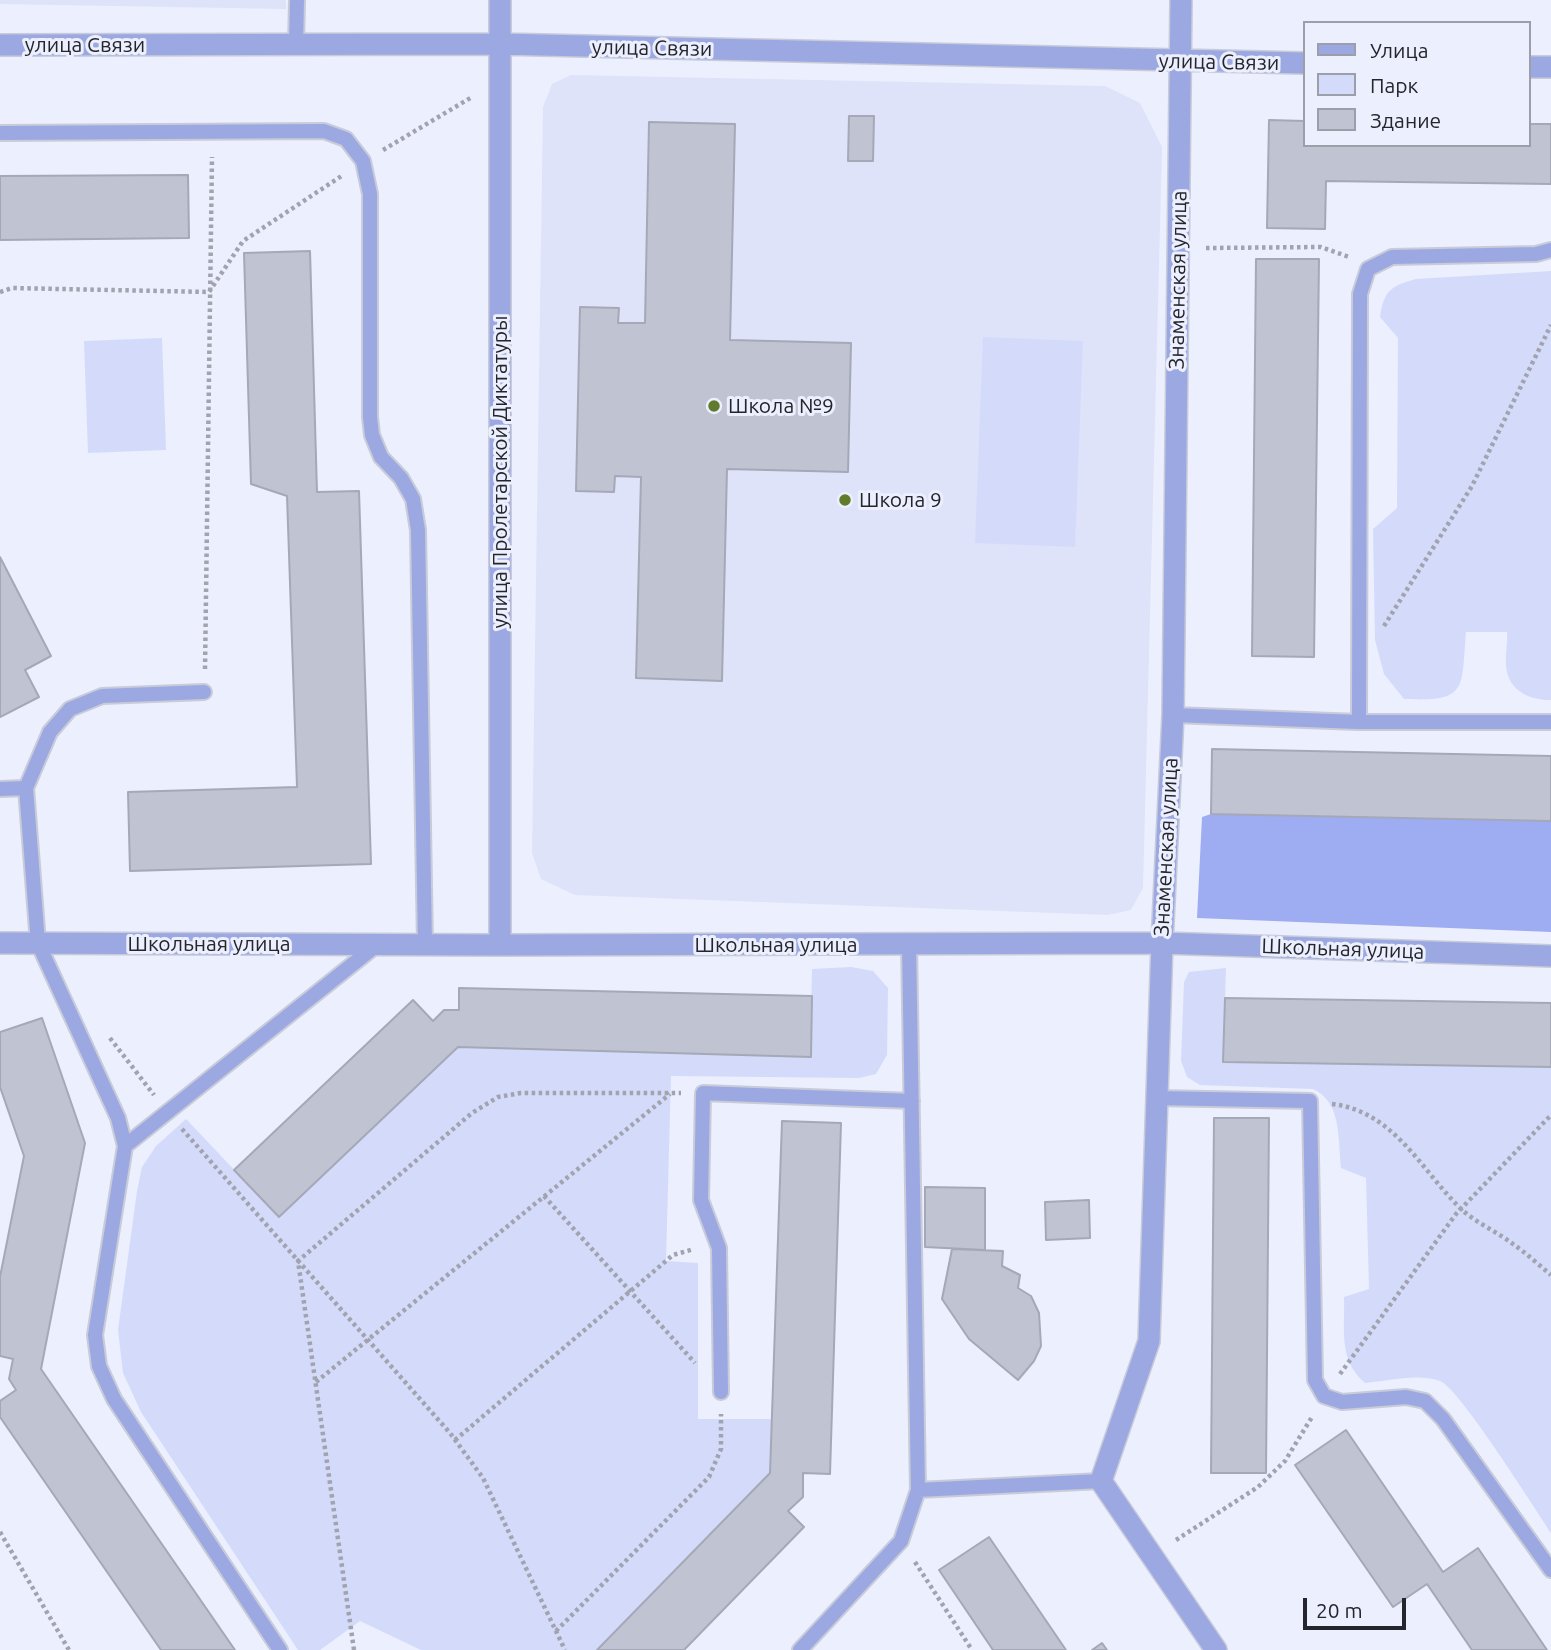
<!DOCTYPE html>
<meta charset="utf-8">
<style>
body{margin:0}
#map{position:relative;width:1551px;height:1650px;overflow:hidden;background:#eceffe;font-family:Ubuntu,sans-serif}
canvas{display:block}
.legend{position:absolute;left:1303px;top:21px;width:228px;height:126px;box-sizing:border-box;background:#eceffe;border:2px solid #9c9faa;margin:0;padding:9px 12px;list-style:none;font-size:21px;color:#25262c}
.legend li{display:flex;align-items:center;gap:14px;height:35px}
.legend b{width:35px;border:2px solid #9c9faa}
.scale{position:absolute;left:1303px;top:1598px;width:103px;height:32px;box-sizing:border-box;border:4px solid #25262c;border-top:0;padding-left:9px;font-size:21px;line-height:24px;white-space:nowrap;color:#25262c;-webkit-text-stroke:5px #eceffe;paint-order:stroke}
</style>
<div id="map">
<canvas width="1551" height="1650"></canvas>
<ul class="legend">
<li><b style="height:9px;background:#9ca8e2"></b>Улица</li>
<li><b style="height:19px;background:#d4dbfa"></b>Парк</li>
<li><b style="height:19px;background:#c0c4d2"></b>Здание</li>
</ul>
<div class="scale">20 m</div>
</div>
<script>
const ctx = document.querySelector('canvas').getContext('2d');
ctx.lineJoin = 'round';
function paint(path, color) { ctx.fillStyle = color; ctx.fill(path, 'evenodd'); }
function stroke(path, color, width, dash) { ctx.strokeStyle = color; ctx.lineWidth = width; ctx.lineCap = dash ? 'butt' : 'round'; ctx.setLineDash(dash || []); ctx.stroke(path); }
function drawText(font, color, halo, rows, align = 'center') {
  ctx.font = font + ' Ubuntu,sans-serif'; ctx.lineWidth = 6; ctx.setLineDash([]); ctx.textBaseline = 'middle'; ctx.strokeStyle = halo; ctx.fillStyle = color; for (const [text, x, y, turn = 0] of rows) {
    ctx.save(); ctx.translate(x, y); ctx.rotate((+turn || 0) * Math.PI / 180); ctx.textAlign = isNaN(turn) ? turn : align; if (halo) ctx.strokeText(text, 0, 0); ctx.fillText(text, 0, 0); ctx.restore();
  }
}
const built = new Path2D(`
 M0 0H286V9L0 4Z
 M571 75 1105 86 1140 103 1162 147 1143 888 1131 910 1107 915 575 895 541 879 532 853 543 107 552 84Z`);
const green = new Path2D(`
 M1551 271V700C1532 700 1512 693 1507 672 1504 660 1508 644 1507 632H1466C1461 689 1469 702 1404 699L1384 674 1375 640 1373 529 1397 508 1398 338 1380 317C1384 290 1391 286 1416 279Z
 M983 337 1083 341 1075 547 975 543Z
 M162 338 166 450 88 453 84 341Z
 M851 967 873 971 888 988 887 1055 876 1074 859 1078 671 1076 666 1261 698 1263V1419H772L770 1473 597 1650H421L360 1621 320 1650H298L141 1412 123 1373 118 1330 137 1191 142 1167 156 1146 186 1119 279 1217 458 1047 810 1057 812 969Z
 M1226 968 1223 1062 1551 1067V1533C1535 1509 1459 1388 1440 1381 1417 1373 1388 1381 1365 1383 1338 1360 1345 1330 1344 1297L1369 1289 1366 1178 1341 1168C1338 1140 1342 1102 1313 1089L1200 1085 1187 1077 1181 1061 1184 982 1189 972Z`);
const forest = new Path2D(`
 M1211 814 1551 821V932L1197 918 1202 817Z`);
const building = new Path2D(`
 M849 116H874L873 161H848Z
 M1269 120 1304 121V145H1528V124H1551V184L1326 181 1325 229 1267 228Z
 M649 122 735 124 730 340 851 343 848 472 727 469 722 681 636 678 641 477 615 476 614 492 576 491 580 307 619 308 618 323H645Z
 M188 175 189 238 0 240V176Z
 M310 251 317 492 359 491 371 864 130 871 128 792 297 787 287 496 251 484 244 253Z
 M1256 259H1319L1314 657 1252 656Z
 M0 557 51 656 25 670 39 697 0 717Z
 M1212 749 1551 756V821L1211 814Z
 M459 988 812 996 811 1057 458 1047 279 1217 234 1170 413 1000 433 1021 444 1010H459Z
 M1225 998 1551 1003V1067L1223 1062Z
 M42 1018 85 1143 41 1369 235 1650H161L0 1417V1401L16 1390 9 1379 13 1359 0 1356V1277L24 1156 0 1087V1032Z
 M1214 1118H1269L1266 1473H1211Z
 M782 1121 841 1123 830 1474 803 1473V1497L788 1511 804 1527 684 1650H597L770 1473Z
 M925 1187 985 1188V1250L925 1247Z
 M1089 1200 1090 1238 1046 1240 1045 1202Z
 M952 1249 1003 1251 1002 1266 1020 1275 1018 1288 1031 1296 1039 1313 1041 1346 1034 1361 1018 1380 969 1339 942 1299Z
 M1346 1430 1443 1572 1478 1548 1547 1650H1472L1427 1584 1393 1607 1295 1465Z
 M989 1537 1066 1650H993L939 1570Z
 M1102 1643 1107 1650H1092Z`);
const path = new Path2D(`
 M383 150 472 97
 M1206 248 1321 247 1349 257
 M0 292 12 288 209 292 243 241 343 175
 M1384 626 1472 486 1551 325
 M205 669 212 157
 M110 1038 154 1095
 M1332 1104C1393 1111 1420 1168 1459 1207 1474 1222 1496 1231 1513 1244 1526 1253 1539 1265 1551 1275
 M182 1129 450 1433 483 1478 565 1650
 M544 1196 695 1363
 M1340 1374 1456 1214 1551 1115
 M316 1382 670 1094
 M455 1440 673 1255 694 1249
 M0 1532 69 1650
 M1176 1540 1258 1487 1285 1461 1312 1417
 M915 1562 972 1650
 M556 1631 709 1477 721 1449V1414
 M354 1650 298 1261 472 1113 498 1097 521 1093H681`);
const lane = new Path2D(`
 M296 45 297 0
 M0 133 324 131 346 139 363 161 370 194V417L372 435 381 457 401 478 413 499 418 530 425 945
 M1173 715 1359 722H1551
 M1359 722 1360 294 1368 269 1392 257 1536 254 1551 250
 M26 788 50 732 70 709 102 696 204 692
 M0 789 26 788 38 943 118 1118 125 1146 95 1335 99 1366 114 1399 280 1650
 M1156 1098 1310 1101 1315 1380 1324 1396 1342 1402 1406 1397 1425 1401 1443 1419 1551 1570
 M125 1146 378 944
 M721 1392 719 1248 701 1200 703 1093 912 1101
 M918 1490 1101 1481
 M800 1650 901 1541 918 1490 909 944`);
const street = new Path2D(`
 M1181 0 1173 715 1162 943 1149 1341 1101 1481 1216 1650
 M0 45 500 44 1304 63
 M1528 67H1551
 M0 943 500 945 1162 943 1551 956
 M500 945V0`);
const markers = [
 [714,406,7,"#617a2c"],
 [845,500,7,"#617a2c"]
];
const streetNames = [
 ["улица Связи",85,45],
 ["улица Связи",652,48,1],
 ["улица Связи",1219,62,1],
 ["Знаменская улица",1178,280,-89],
 ["улица Пролетарской Диктатуры",500,472,-90],
 ["Знаменская улица",1166,847,-87],
 ["Школьная улица",209,944],
 ["Школьная улица",776,945],
 ["Школьная улица",1343,949,2]
];
const poiNames = [
 ["Школа №9",728,406],
 ["Школа 9",859,500]
];
paint(built, '#dee3f9');
paint(green, '#d4dbfa');
paint(forest, '#9eacf2');
paint(building, '#c0c4d2');
stroke(building, '#a5a8b6', 2);
stroke(lane, '#c8cbd8', 18);
stroke(street, '#c8cbd8', 24);
stroke(path, '#a1a3af', 4.5, [3.5, 3.5]);
stroke(lane, '#9ca8e2', 14);
stroke(street, '#9ca8e2', 21);
for (const [x, y, r, color] of markers) { const dot = new Path2D(); dot.arc(x, y, r, 0, 2 * Math.PI); ctx.fillStyle = color; ctx.fill(dot); stroke(dot, '#eceffe', 2.5); }
drawText('21px', '#25262c', '#eceffe', streetNames);
drawText('21px', '#25262c', '#eceffe', poiNames, 'left');
</script>
